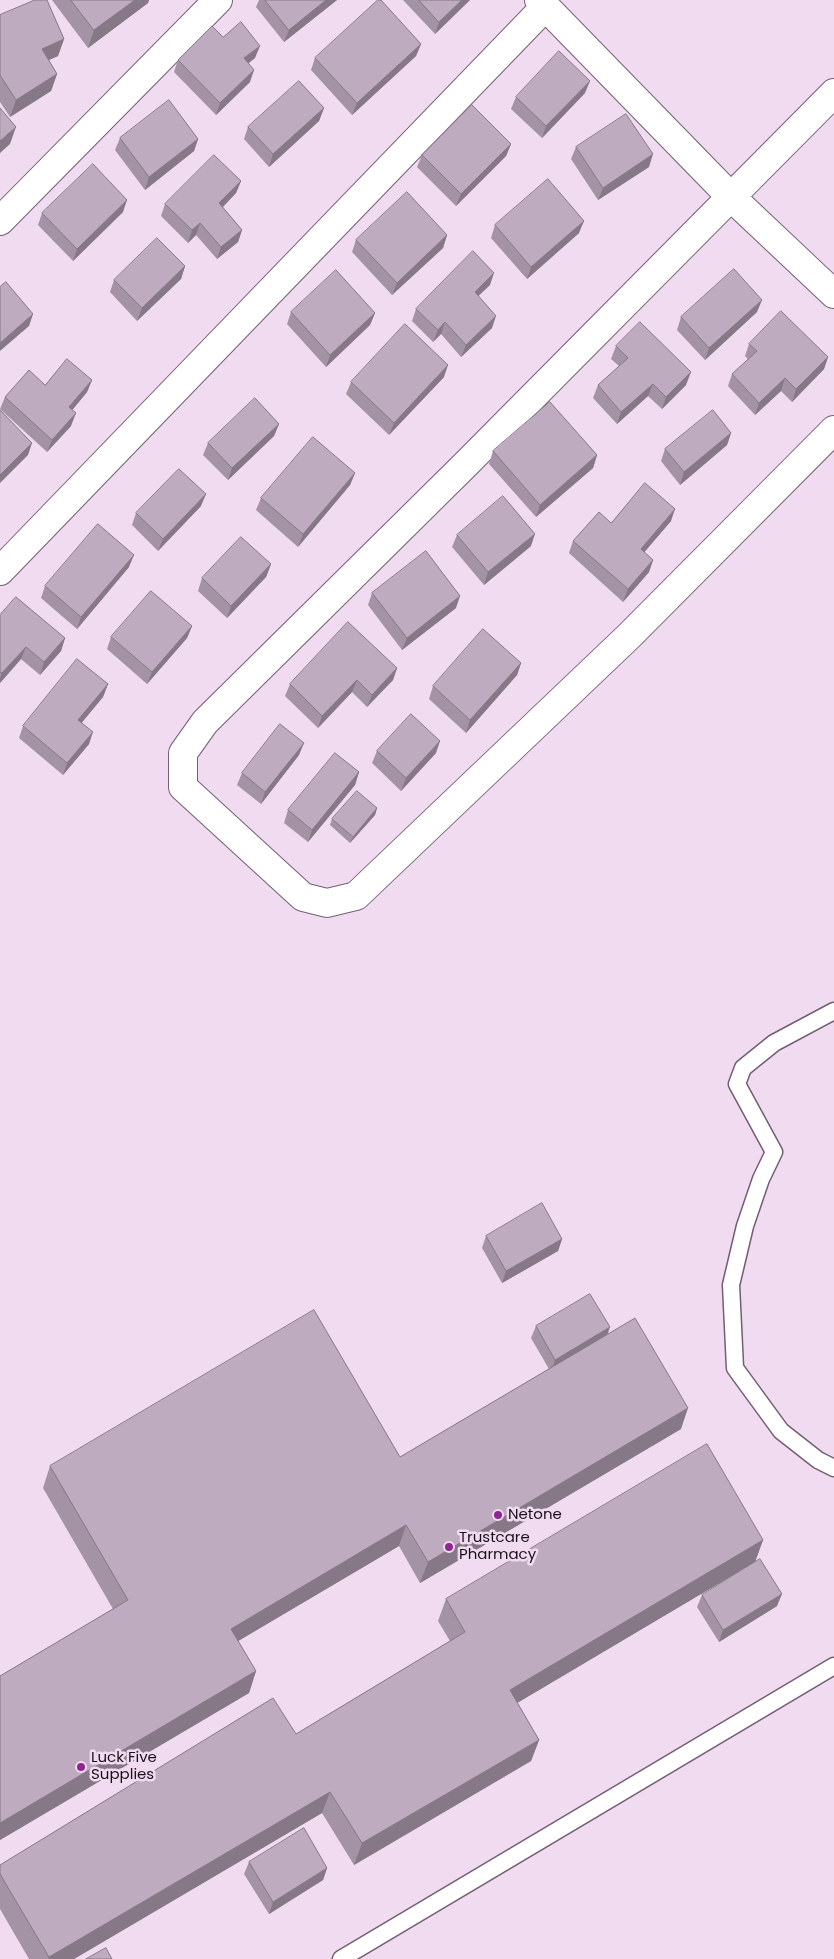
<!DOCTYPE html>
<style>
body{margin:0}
canvas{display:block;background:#f1dbf0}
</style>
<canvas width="834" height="1959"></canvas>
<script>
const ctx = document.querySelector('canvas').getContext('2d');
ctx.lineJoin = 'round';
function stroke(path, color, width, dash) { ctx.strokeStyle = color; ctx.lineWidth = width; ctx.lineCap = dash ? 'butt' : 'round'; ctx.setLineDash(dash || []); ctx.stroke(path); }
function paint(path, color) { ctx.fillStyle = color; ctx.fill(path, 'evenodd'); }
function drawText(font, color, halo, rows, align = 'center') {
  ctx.font = font + ' Poppins,sans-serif'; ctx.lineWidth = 5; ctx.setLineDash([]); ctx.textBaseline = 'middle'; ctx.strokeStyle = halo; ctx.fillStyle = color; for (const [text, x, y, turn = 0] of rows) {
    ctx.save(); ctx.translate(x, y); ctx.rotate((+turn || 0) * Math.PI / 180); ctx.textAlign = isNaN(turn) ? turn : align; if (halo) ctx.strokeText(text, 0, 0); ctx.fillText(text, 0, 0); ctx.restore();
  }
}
const service = new Path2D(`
 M834 1011 774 1043 743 1068 737 1084 774 1152 761 1179 745 1226 731 1285 735 1368 781 1431 818 1460 834 1468
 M341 1959 834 1666`);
const minor = new Path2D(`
 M539 0 730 196 834 294
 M834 93 465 465 205 722 183 753V787L303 897 327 903 356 896 629 636 834 430
 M0 221 218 0
 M0 571 545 7`);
const wall = new Path2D(`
 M52 0H149L148 3 88 48Z
 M259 0H337L284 42 256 7Z
 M403 0H470L435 34Z
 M0 15 64 39 58 56 49 60 57 74 51 91 10 117 0 102Z
 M223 37 255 58 248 63 250 82 216 115 174 72 178 60Z
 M421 44 416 56 352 115 311 70 315 58Z
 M585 93 542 138 511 109 516 97Z
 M324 108 319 121 269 167 244 139 248 127Z
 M120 138 198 139 194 151 145 190 115 150Z
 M511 144 506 156 456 206 417 167 422 155Z
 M576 147 649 167 598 200 571 159Z
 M241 181 236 193 223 207 242 230 238 242 217 259 196 235 188 243 161 216 165 204Z
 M123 212 73 261 38 225 42 213Z
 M495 225 579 233 527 279 491 238Z
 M447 235 443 248 392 295 352 252 356 240Z
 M185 266 181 279 137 321 110 292 114 280Z
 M490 285 478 296 492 328 461 357 441 334 433 342 412 321 416 309Z
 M291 312 375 313 370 325 326 367 287 324Z
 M757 312 705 360 677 330 681 317Z
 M749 344 828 357 824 369 792 402 781 391 755 415 728 386 732 374 748 359 745 356Z
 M616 346 686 385 662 409 648 396 617 424 593 398 598 385 619 366 611 359Z
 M444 377 389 435 346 394 351 382Z
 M92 380 87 392 72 410 71 426 47 452 0 409 5 397 45 385Z
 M279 424 274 436 228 480 203 455 208 443Z
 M731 433 727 445 680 485 661 461 665 449Z
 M493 451 597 455 593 468 536 517 489 464Z
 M355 473 350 485 298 547 256 510 261 498Z
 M201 506 158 551 132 525 136 513Z
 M671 521 644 552 653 560 649 572 623 602 569 553 573 541 611 523Z
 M457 535 531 546 484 585 452 547Z
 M271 564 266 577 227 618 198 591 202 578Z
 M129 567 77 629 41 598 45 586Z
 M372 593 456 608 402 650 368 605Z
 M0 615 65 638 61 651 40 675 21 659 0 683Z
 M192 626 187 638 147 684 107 649 111 637Z
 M521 663 517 675 466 733 429 699 433 686Z
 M397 668 393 680 367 707 352 692 318 728 285 696 290 684Z
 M108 684 103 697 82 722 89 744 63 775 19 738 23 726Z
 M377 751 436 753 401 791 372 763Z
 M299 755 261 804 237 785 242 773Z
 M359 772 355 785 308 842 284 823 288 810Z
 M377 808 375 815 350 843 330 825 332 819Z
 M486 1236 562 1239 558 1251 502 1283 482 1248Z
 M536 1326 607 1334 681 1429 420 1583 399 1546 238 1641 256 1671 249 1693 0 1840V1676L113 1609 43 1488 50 1466 400 1457 549 1369 531 1338Z
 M763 1540 755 1562 517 1703 539 1740 531 1761 354 1865 322 1813 74 1959H29L0 1909V1865L296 1734 450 1641 438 1621 446 1599Z
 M702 1595 777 1606 719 1642 697 1607Z
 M249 1862 327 1868 323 1880 269 1914 244 1874Z`);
const shadedWall = new Path2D(`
 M135 0H149L148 3 88 48 94 30Z
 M326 0H337L284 42 289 30Z
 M462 0H470L435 34 439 22Z
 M64 39 58 56 35 66 42 49Z
 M421 44 416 56 352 115 357 103Z
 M260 46 255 58 239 71 244 58Z
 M254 70 250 82 216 115 220 103Z
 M57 74 51 91 10 117 16 100Z
 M590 81 585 93 542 138 546 126Z
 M324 108 319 121 269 167 273 154Z
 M16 127 10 144 0 153V141Z
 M198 139 194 151 145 190 149 177Z
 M511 144 506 156 456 206 461 194Z
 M653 154 649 167 598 200 603 188Z
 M241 181 236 193 215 215 219 203Z
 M127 200 123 212 73 261 77 249Z
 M584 221 579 233 527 279 531 267Z
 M200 223 196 235 188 243 192 230Z
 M242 230 238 242 217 259 221 247Z
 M447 235 443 248 392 295 397 283Z
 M185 266 181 279 137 321 142 308Z
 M494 273 490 285 470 304 475 292Z
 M762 300 757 312 705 360 709 348Z
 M375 313 370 325 326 367 330 355Z
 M33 314 29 326 0 351V343Z
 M496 316 492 328 461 357 466 345Z
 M445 322 441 334 433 342 438 330Z
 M828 357 824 369 792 402 796 389Z
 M448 365 444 377 389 435 394 423Z
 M691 372 686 385 662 409 666 397Z
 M785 378 781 391 755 415 759 403Z
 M92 380 87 392 65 419 69 407Z
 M653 384 648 396 617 424 621 412Z
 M76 413 71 426 47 452 52 440Z
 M279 424 274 436 228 480 232 468Z
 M731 433 727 445 680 485 684 472Z
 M32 443 28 455 0 483V475Z
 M597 455 593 468 536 517 540 505Z
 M355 473 350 485 298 547 303 534Z
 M206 494 201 506 158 551 163 539Z
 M675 509 671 521 636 562 641 549Z
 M535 534 531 546 484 585 488 572Z
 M134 555 129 567 77 629 81 617Z
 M653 560 649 572 623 602 628 589Z
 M271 564 266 577 227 618 231 606Z
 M460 596 456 608 402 650 407 638Z
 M192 626 187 638 147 684 152 672Z
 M65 638 61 651 40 675 44 662Z
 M26 647 21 659 0 683V678L2 673Z
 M521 663 517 675 466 733 470 720Z
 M397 668 393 680 367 707 372 695Z
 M357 680 352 692 318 728 322 716Z
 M108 684 103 697 74 732 78 720Z
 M93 732 89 744 63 775 67 763Z
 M440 741 436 753 401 791 406 778Z
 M304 743 299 755 261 804 265 792Z
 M359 772 355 785 308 842 312 830Z
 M377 808 375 815 350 843 353 837Z
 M562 1239 558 1251 502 1283 506 1271Z
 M610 1327 606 1339 551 1372 555 1360Z
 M688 1408 681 1429 420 1583 428 1562Z
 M406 1525 399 1546 223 1650 231 1629Z
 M763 1540 755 1562 502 1712 510 1690Z
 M782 1594 777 1606 719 1642 723 1630Z
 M256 1671 249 1693 0 1840V1823Z
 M539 1740 531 1761 354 1865 362 1843Z
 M330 1792 322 1813 74 1959H48L49 1957Z
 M327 1868 323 1880 269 1914 273 1902Z`);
const building = new Path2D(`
 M35 0H47L64 39 42 49 57 74 16 100 0 75V15Z
 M71 0H135L94 30Z
 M265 0H326L289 30Z
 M378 0H381L421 44 357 103 315 58Z
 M419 0H462L439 22Z
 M241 22 260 46 244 58 254 70 220 103 178 60 212 26 223 37Z
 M559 51 590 81 546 126 516 97Z
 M299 81 324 108 273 154 248 127Z
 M169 100 198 139 149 177 120 138Z
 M472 105 511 144 461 194 422 155Z
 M0 108 16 127 0 141Z
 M626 114 653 154 603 188 576 147Z
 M214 155 241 181 219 203 242 230 221 247 200 223 192 230 165 204Z
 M93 164 127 200 77 249 42 213Z
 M548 179 584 221 531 267 495 225Z
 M407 192 447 235 397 283 356 240Z
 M157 238 185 266 142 308 114 280Z
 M473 251 494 273 475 292 496 316 466 345 445 322 438 330 416 309Z
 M734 269 762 300 709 348 681 317Z
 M336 270 375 313 330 355 291 312Z
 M6 282 33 314 0 343V287Z
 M781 311 828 357 796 389 785 378 759 403 732 374 757 351 749 344Z
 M640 322 691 372 666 397 653 384 621 412 598 385 628 358 616 346Z
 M405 324 448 365 394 423 351 382Z
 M67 359 92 380 69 407 76 413 52 440 5 397 29 370 45 385Z
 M255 398 279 424 232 468 208 443Z
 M550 402 597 455 540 505 493 451Z
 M0 410 32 443 0 475Z
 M713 410 731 433 684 472 665 449Z
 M313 437 355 473 303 534 261 498Z
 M179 469 206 494 163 539 136 513Z
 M645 483 675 509 641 549 653 560 628 589 573 541 599 512 611 523Z
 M503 496 535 534 488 572 457 535Z
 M98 524 134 555 81 617 45 586Z
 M241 537 271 564 231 606 202 578Z
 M426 551 460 596 407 638 372 593Z
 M151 591 192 626 152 672 111 637Z
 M16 597 65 638 44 662 26 647 2 673 0 672V615Z
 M348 622 397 668 372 695 357 680 322 716 290 684Z
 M483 629 521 663 470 720 433 686Z
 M77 659 108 684 78 720 93 732 67 763 23 726Z
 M411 714 440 741 406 778 377 751Z
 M280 724 304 743 265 792 242 773Z
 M335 753 359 772 312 830 288 810Z
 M357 791 377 808 353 837 332 819Z
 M542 1203 562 1239 506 1271 486 1236Z
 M590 1294 610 1327 555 1360 536 1326Z
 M314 1310 400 1457 635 1318 688 1408 428 1562 406 1525 231 1629 256 1671 0 1823V1676L128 1600 50 1466Z
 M707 1444 763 1540 510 1690 539 1740 362 1843 330 1792 49 1957 0 1874V1865L273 1698 296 1734 465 1632 446 1599Z
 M760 1559 782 1594 723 1630 702 1595Z
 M304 1828 327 1868 273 1902 249 1862Z
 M106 1948 112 1959H86Z`);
const markers = [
 [498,1515,5,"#8c288f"],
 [449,1547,5,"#8c288f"],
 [81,1767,5,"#8c288f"]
];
const poiNames = [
 ["Netone",508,1515],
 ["Trustcare",459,1538],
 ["Pharmacy",459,1555],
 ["Luck Five",91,1758],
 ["Supplies",91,1775]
];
stroke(service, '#725f71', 19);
stroke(minor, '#725f71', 30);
stroke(service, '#fff', 16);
stroke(minor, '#fff', 28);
paint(wall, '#a493a4');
paint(shadedWall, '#867886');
paint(building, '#bfabbf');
stroke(building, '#867886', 1);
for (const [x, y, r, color] of markers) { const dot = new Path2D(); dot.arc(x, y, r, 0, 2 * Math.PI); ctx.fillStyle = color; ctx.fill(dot); stroke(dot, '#f1dbf0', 2); }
drawText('15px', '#181118', '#f1dbf0', poiNames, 'left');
</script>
